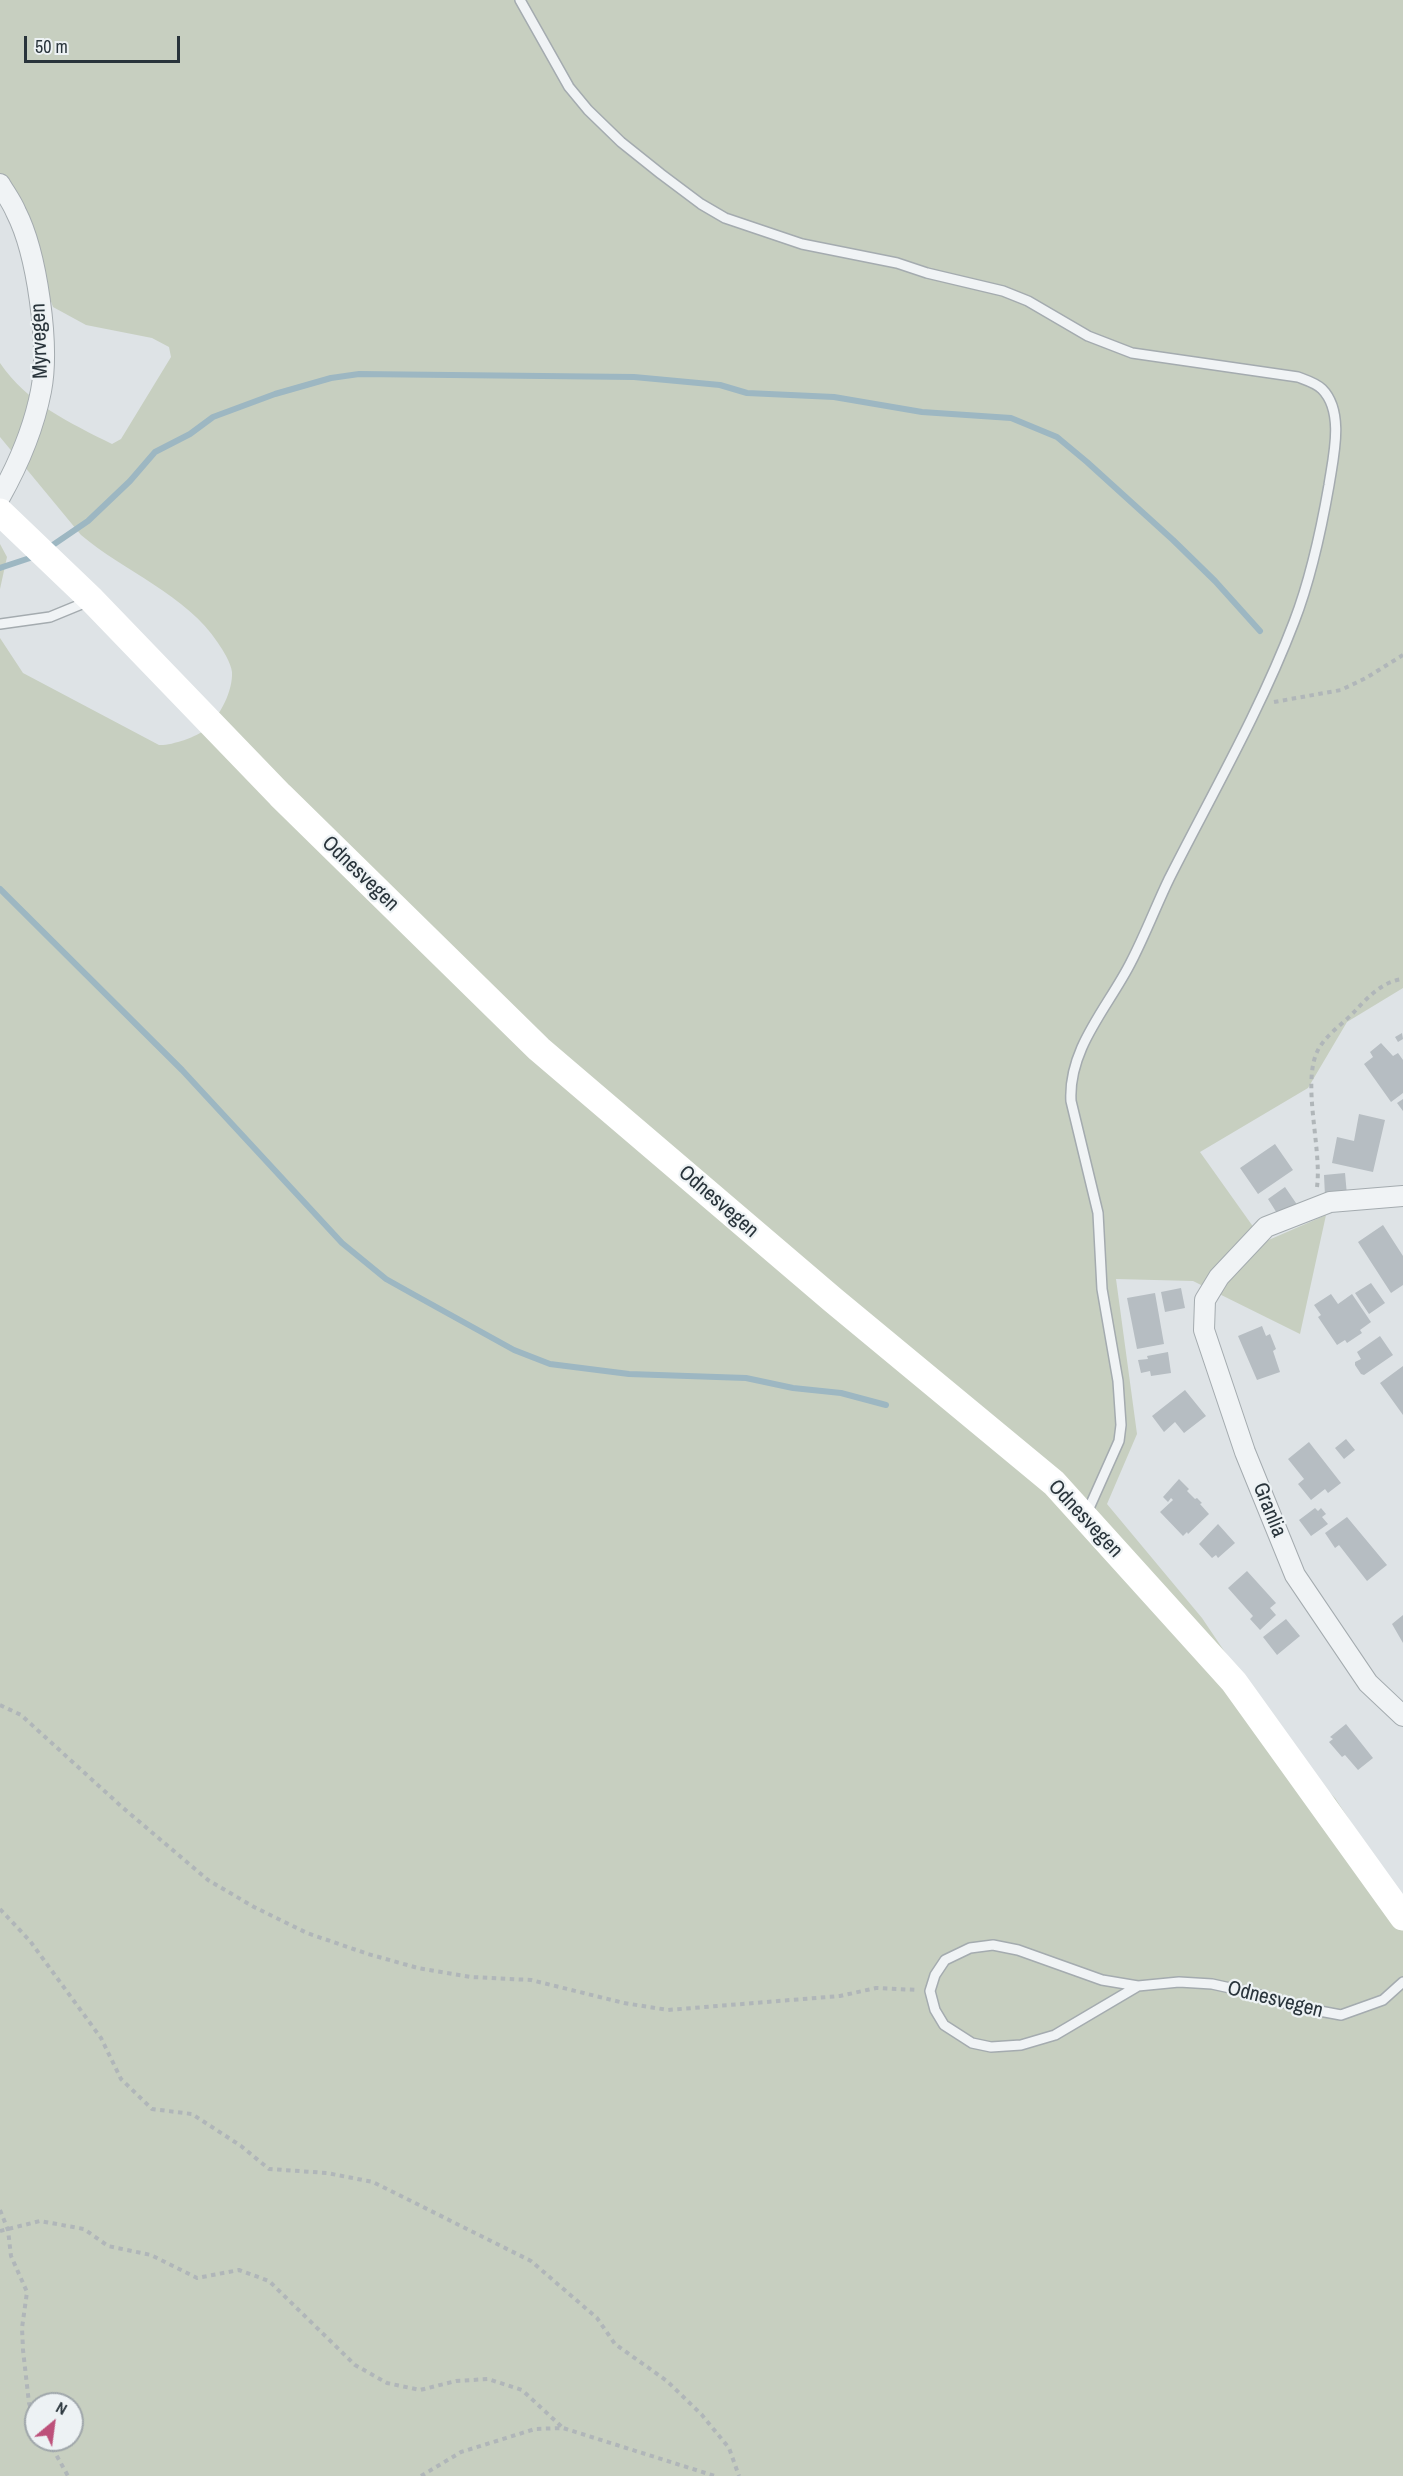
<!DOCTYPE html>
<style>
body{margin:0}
#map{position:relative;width:1403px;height:2476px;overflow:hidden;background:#dee3e6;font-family:"Archivo Narrow",sans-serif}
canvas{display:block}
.north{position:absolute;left:24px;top:2392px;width:60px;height:60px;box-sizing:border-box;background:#edf2f4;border:2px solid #9fa6aa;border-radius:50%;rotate:29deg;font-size:16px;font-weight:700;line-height:24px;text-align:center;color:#29343b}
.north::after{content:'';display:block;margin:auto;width:21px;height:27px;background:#bd517a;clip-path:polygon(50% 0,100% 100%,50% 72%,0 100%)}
.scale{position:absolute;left:24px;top:36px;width:156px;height:27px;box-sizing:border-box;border:3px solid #29343b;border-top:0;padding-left:8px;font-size:18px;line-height:21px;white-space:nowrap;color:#29343b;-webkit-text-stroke:4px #edf2f4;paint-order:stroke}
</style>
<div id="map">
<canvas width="1403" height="2476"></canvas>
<div class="north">N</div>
<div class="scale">50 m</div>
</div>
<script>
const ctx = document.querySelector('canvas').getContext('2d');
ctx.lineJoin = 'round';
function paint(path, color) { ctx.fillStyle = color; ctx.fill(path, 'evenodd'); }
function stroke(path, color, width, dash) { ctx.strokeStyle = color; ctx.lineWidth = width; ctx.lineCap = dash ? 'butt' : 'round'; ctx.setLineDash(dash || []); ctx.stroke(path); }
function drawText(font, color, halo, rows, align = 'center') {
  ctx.font = font + ' "Archivo Narrow",sans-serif'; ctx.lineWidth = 4.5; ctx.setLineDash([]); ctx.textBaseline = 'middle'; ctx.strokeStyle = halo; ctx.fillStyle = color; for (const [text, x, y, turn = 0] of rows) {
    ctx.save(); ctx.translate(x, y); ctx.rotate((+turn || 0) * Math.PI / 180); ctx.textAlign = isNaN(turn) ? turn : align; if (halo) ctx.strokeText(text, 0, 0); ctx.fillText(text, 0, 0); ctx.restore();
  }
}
const green = new Path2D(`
 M0 0H1403V988L1347 1022 1308 1088 1200 1152 1264 1242 1326 1215 1300 1334 1193 1281 1116 1279 1137 1434 1107 1504 1202 1618 1235 1667 1322 1785 1335 1798 1403 1901V2476H0V638L23 673 159 745C170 746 197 737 206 729 220 716 233 691 232 672 231 663 223 650 218 643 187 595 123 571 81 535L0 437V363C27 403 70 423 112 444L121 439 171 357 169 347 152 338 86 325 53 307 14 199 0 174ZM36 2404H72V2440H36Z
 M0 544 7 557 0 589Z`);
const stream = new Path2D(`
 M47 549 88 521 130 481 155 452 190 434 213 417 275 394 331 378 359 374 634 377 720 385 747 393 834 397 922 412 1011 418 1057 437 1087 462 1173 540 1215 581 1260 631
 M0 568 36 556
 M0 889 182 1070 342 1243 386 1279 411 1293 514 1350 550 1364 629 1374 746 1378 793 1388 841 1393 886 1405`);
const building = new Path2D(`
 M1402 1033 1403 1039 1398 1042 1395 1037Z
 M1381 1043 1393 1056 1398 1053 1403 1060V1093L1391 1102 1364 1064 1373 1057 1370 1052Z
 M1403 1099V1111L1397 1103Z
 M1359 1114 1385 1120 1373 1172 1332 1163 1337 1137 1354 1141Z
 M1275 1144 1293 1170 1258 1194 1240 1168Z
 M1345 1173 1347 1195 1325 1196 1324 1175Z
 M1285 1187 1298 1206 1280 1218 1268 1199Z
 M1383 1225 1403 1256V1285L1391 1293 1358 1242Z
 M1371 1283 1385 1303 1369 1314 1355 1293Z
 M1181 1288 1185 1308 1165 1312 1161 1292Z
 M1155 1293 1164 1344 1137 1349 1127 1298Z
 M1331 1294 1338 1304 1352 1294 1371 1322 1360 1330 1362 1333 1347 1343 1345 1340 1337 1345 1318 1317 1321 1315 1314 1305Z
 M1262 1326 1266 1336 1270 1334 1276 1349 1273 1351 1280 1372 1257 1380 1238 1336Z
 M1380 1336 1393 1355 1364 1375 1361 1374 1355 1365V1362L1361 1359 1357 1352Z
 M1168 1352 1171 1373 1151 1376 1150 1371 1141 1373 1138 1360 1148 1359 1147 1356Z
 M1403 1366V1415L1380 1383Z
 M1185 1390 1206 1416 1184 1433 1175 1422 1164 1432 1152 1416Z
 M1346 1439 1355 1450 1344 1459 1335 1448Z
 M1309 1442 1341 1483 1328 1493 1325 1489 1311 1500 1298 1484 1304 1479 1288 1459Z
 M1179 1479 1189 1489 1187 1491 1195 1499 1197 1498 1202 1503 1200 1504 1209 1514 1188 1534 1187 1532 1183 1536 1160 1512 1173 1500 1171 1498 1168 1502 1163 1497Z
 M1315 1508 1318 1511 1321 1508 1326 1514 1322 1517 1328 1524 1311 1536 1299 1520Z
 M1347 1517 1387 1565 1367 1581 1339 1545 1335 1548 1325 1533Z
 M1218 1524 1235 1543 1218 1558 1216 1555 1212 1558 1199 1544Z
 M1247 1571 1276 1603 1270 1608 1276 1615 1260 1630 1250 1619 1253 1616 1228 1588Z
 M1403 1615V1643L1392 1624Z
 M1286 1619 1300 1636 1277 1655 1263 1637Z
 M1346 1724 1373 1758 1358 1770 1345 1755 1342 1757 1329 1742 1333 1739 1330 1737Z`);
const path = new Path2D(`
 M1274 702 1341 690 1366 678 1403 655
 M1317 1187C1322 1149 1302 1085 1317 1052 1324 1036 1343 1024 1355 1011 1368 997 1383 981 1403 979
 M0 1705 21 1715 122 1807 208 1880 254 1907 307 1933 368 1954 418 1968 471 1977 531 1980 624 2003 668 2010 840 1996 876 1988 918 1990
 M0 1909 30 1941 101 2038 121 2079 152 2109 192 2114 241 2146 269 2169 327 2173 373 2182 531 2261 597 2318 615 2344 667 2381 702 2415 729 2448 739 2476
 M0 2210 8 2230 11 2256 27 2292 22 2328 23 2350 29 2403 36 2423
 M0 2231 40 2221 84 2229 108 2246 151 2255 197 2278 239 2270 269 2281 355 2365 387 2383 420 2390 456 2381 488 2379 522 2390 563 2428
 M48 2440 68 2476
 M421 2476 461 2452 535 2429 563 2428 715 2476`);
const lane = new Path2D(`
 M520 0 569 87 588 110 621 142 661 174 701 204 725 218 802 244 897 263 927 273 1003 291 1028 301 1088 336 1132 353 1298 377C1306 380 1316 383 1322 389 1345 412 1333 458 1329 485 1321 531 1311 578 1294 622 1260 711 1212 794 1169 879 1156 906 1145 935 1131 962 1109 1006 1068 1048 1071 1101L1098 1213 1102 1289 1118 1381 1121 1425 1119 1441 1086 1515
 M0 624 50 617 89 601
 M1138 1986 1055 2035 1021 2045 991 2047 972 2043 944 2025 935 2010 930 1991 935 1975 945 1960 970 1948 993 1945 1018 1950 1102 1980 1138 1986 1179 1982 1212 1984 1253 1993 1298 2007 1341 2015 1383 2000 1403 1982`);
const street = new Path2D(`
 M0 184C5 193 12 202 16 212 37 253 50 345 41 391 34 427 18 465 0 497
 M1403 1196 1330 1202 1266 1227 1219 1277 1205 1300 1204 1330 1245 1452 1295 1575 1368 1683 1403 1716`);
const secondary = new Path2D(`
 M0 512 92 600 280 795 539 1049 833 1300 1054 1483 1234 1682 1403 1917`);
const streetNames = [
 ["Myrvegen",40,341,-92],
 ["Odnesvegen",360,874,44],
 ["Odnesvegen",718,1202,41],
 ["Granlia",1269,1510,68],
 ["Odnesvegen",1085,1519,47],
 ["Odnesvegen",1275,2000,14]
];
paint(green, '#c7cfc0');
stroke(stream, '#9db7c2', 6);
paint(building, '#b6bdc2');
stroke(lane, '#a4abaf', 12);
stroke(street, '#a4abaf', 22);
stroke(path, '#b0b6b9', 4, [4.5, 4.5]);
stroke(lane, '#f0f3f5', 9);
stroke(street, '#f0f3f5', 20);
stroke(secondary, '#fff', 27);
drawText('21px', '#29343b', '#edf2f4', streetNames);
</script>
